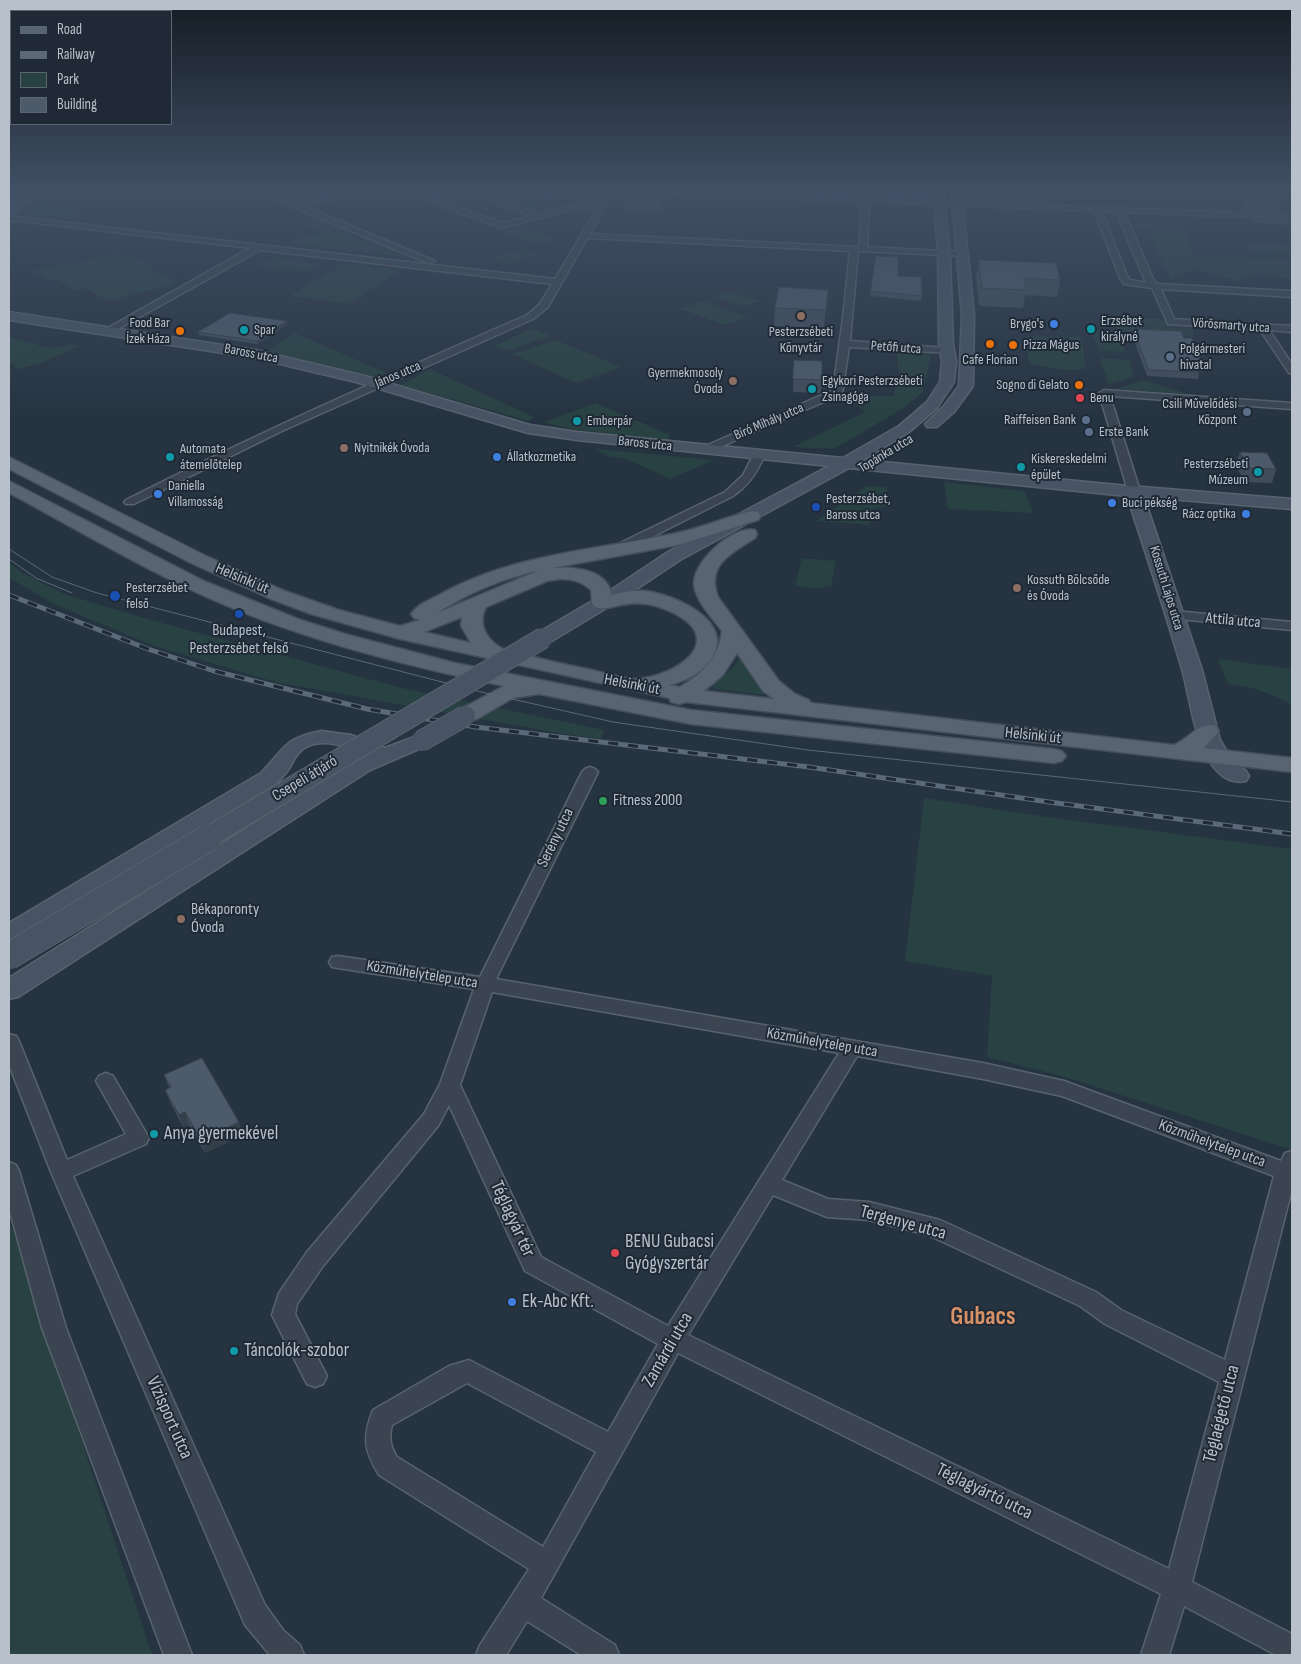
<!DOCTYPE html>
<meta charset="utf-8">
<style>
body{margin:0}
#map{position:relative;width:1301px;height:1664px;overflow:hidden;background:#263341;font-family:"Sofia Sans Condensed",sans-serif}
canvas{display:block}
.frame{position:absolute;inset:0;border:10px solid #b7c0cb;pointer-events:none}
.legend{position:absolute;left:10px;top:10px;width:162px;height:115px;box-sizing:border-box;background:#1f2a36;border:1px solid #5c6672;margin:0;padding:6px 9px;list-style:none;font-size:15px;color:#b7c0cb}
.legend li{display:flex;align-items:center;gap:10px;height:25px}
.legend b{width:25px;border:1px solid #5c6672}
</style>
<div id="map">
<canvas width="1301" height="1664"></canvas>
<div class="frame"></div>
<ul class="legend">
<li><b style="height:6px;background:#586471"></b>Road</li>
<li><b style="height:6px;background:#5c6978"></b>Railway</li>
<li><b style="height:14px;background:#284142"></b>Park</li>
<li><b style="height:14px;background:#4c5a6a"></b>Building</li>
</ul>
</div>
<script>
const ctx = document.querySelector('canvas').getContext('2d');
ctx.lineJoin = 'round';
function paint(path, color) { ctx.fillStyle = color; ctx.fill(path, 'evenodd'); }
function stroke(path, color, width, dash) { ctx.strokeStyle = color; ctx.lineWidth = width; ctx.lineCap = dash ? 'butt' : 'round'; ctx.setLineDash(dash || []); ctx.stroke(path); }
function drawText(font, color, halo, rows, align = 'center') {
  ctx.font = font + ' "Sofia Sans Condensed",sans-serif'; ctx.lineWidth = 4; ctx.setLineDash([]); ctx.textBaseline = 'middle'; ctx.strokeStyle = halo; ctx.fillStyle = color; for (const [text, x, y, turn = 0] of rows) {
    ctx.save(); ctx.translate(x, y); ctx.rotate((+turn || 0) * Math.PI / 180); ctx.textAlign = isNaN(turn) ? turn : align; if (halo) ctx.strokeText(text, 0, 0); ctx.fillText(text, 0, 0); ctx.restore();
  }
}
const green = new Path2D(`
 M476 190H532L546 194 534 198 557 206 538 211Z
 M44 197 79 214 78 217 66 220 24 214Z
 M321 219 343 230 340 231 381 247 387 246 422 259 284 243 322 233 302 223Z
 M1136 223 1187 226 1189 230 1137 229Z
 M523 226 556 239 535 244 502 232Z
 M1148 231 1185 232 1195 256 1292 260V280L1259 272 1239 281 1194 269 1171 279Z
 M1246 243 1292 245V254L1251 253Z
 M523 249 539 255 507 264 491 258Z
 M119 253 129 258 135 257 155 266 149 268 179 283 108 301 85 288 76 291 56 279 50 281 32 271 67 262 71 264Z
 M274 257 322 263 307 272 259 265Z
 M344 263 401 270 349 304 290 296Z
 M729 291 759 301 743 307 714 296Z
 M704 301 748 317 724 325 681 309Z
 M1118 317 1162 319 1176 324V326H1158L1192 329 1194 337 1132 334 1107 325C1125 322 1136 332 1157 325L1139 327 1125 325 1119 321Z
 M1090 326 1119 336 1126 352 1099 351Z
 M533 328 550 336 506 351 494 346Z
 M295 333 387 373 378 378H370L267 351Z
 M1026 336 1081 337 1086 366C1075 376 1043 365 1029 364Z
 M9 337 52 349 70 344 80 346 41 363 18 369 9 362Z
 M555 340 622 367 576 383 512 354Z
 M896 352 931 355 925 384 922 393 904 408 834 449 793 447 865 412 852 402 865 396H893L899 373Z
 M1100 358 1129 360 1134 377 1108 384Z
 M430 369 534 417 529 421 401 385Z
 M1143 380 1189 394 1116 389Z
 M596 403 670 435 668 440 571 429 544 422Z
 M598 449 714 460 670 479 627 459 610 457 596 450Z
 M944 482 1025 491 1033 513 948 509Z
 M867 486 887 487V506L872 510 869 525 816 521Z
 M802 558 836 561 831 587 824 586 823 589 795 586Z
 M9 563 23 573 64 594 144 618 402 688 604 730 601 739 558 733 275 682 154 646 56 605 9 578Z
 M739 659H742L764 692 763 695 715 689 711 685 732 669Z
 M1218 659 1292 669V705C1272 694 1252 686 1228 684Z
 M924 798 1047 817 1292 849V1150L1065 1077 987 1057 992 976 905 961Z
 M9 1219 152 1655H9Z`);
const street = new Path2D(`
 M252 190H262L296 204 357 190H368V192L303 206 435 261 428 263Z
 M398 190H408L502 223 531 216 461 190H470L539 214 573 205H600L609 190H615L590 234 859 247 862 202 627 192 623 190H674L862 197 863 190H869V198L1038 204 1033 190H1040L1046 205 1292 215V219L1124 212 1154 281 1157 284 1292 291V297L1161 289 1174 319 1292 326V332L1269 330 1292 364V374L1289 373 1260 330 1168 324 1152 288 1124 284 1120 278 1094 211 869 202 867 247 962 252 966 254 962 256 858 251 850 341 947 348 950 349V353L849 347 842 394 709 452H701L700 450 701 448 833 390 843 318 850 251 587 238 548 307 533 319 282 431 134 504H126L124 502 126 500C257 433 392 374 527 315L539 305 552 284 260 250 109 334 104 331 106 329 250 248 9 220V216L555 279 597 209H573L502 228ZM1102 212H1116L1146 283 1130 280 1128 278Z
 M1104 390 1292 403V409L1110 396 1140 491 1134 494 1128 491 1099 393Z
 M758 453 764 456C757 473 748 486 733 496L618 554 614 555 608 551 610 548 725 492 743 475 754 454Z
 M1174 611 1292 622V630L1169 618 1167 615 1169 612Z
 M590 767 595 769 598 772 496 979 983 1063 1064 1081 1281 1161 1285 1153 1292 1151V1189L1192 1582 1292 1634V1655H1276L1184 1606 1169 1655H1141L1161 1594 678 1353 541 1598 615 1645 619 1655H581L527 1621 506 1655H476L480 1645 529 1569 379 1475C364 1450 362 1437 373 1410L449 1366 469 1360 608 1432 658 1344 525 1271 449 1105 438 1126 323 1266 297 1304 295 1314 327 1376 323 1384 315 1387 307 1384 272 1315 279 1293 307 1252 424 1114 440 1084 474 989 338 968 332 967 329 962 332 957 338 956 480 977 582 772 585 769ZM492 992 839 1053 668 1326 541 1257 460 1085ZM857 1056 983 1079 1062 1096 1274 1176 1225 1360 1121 1310 1096 1292 940 1220 869 1202 828 1199 782 1180ZM773 1195 827 1217 869 1220 928 1235 1080 1306 1105 1324 1219 1382 1169 1569 688 1335ZM467 1383 596 1452 543 1547 397 1457C390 1446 389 1438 392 1425Z
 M9 1034 16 1036 19 1041 67 1160 126 1134 96 1081 99 1076 106 1073 113 1076 149 1138 146 1144 73 1176 265 1605 283 1630 300 1645 304 1655H270L245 1625 51 1172 9 1065Z
 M9 1162 16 1165 19 1171 66 1328 192 1655H164L42 1328 9 1208Z`);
const secondary = new Path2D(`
 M32 190H43L13 214 9 215V207Z
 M933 190H943L950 253 953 344 956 361 954 382 937 408 909 432 863 460 1117 485 1292 499V509L1144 497 1202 670 1220 740 1233 762 1246 771 1249 776 1246 781C1228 785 1215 771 1207 757 1193 731 1190 698 1182 669 1165 611 1146 554 1127 496L849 468 680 560 623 598 550 642 543 644 536 642 534 638 536 634 611 590 668 552 829 466 577 440 528 433 356 382 255 358 9 320V312L255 350 365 376 530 425 577 432 843 458 899 426 927 402 940 382 942 361 939 344 938 253Z
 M951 190H961L974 314 973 386 954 412 937 427H927L925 424 944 406 959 386 962 314Z
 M321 731 351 735 385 748 414 737 421 735 428 737 431 741 428 745 370 770 18 997 9 999V978L354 760 367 755C346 746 311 732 295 758 288 771 287 772 277 783L18 940 9 943V923L261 773C286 748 282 739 321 731Z`);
const primary = new Path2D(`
 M9 457 206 556 285 591 339 610 400 626 420 620 414 618 411 614C417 605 429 600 439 595 510 555 593 550 672 534 699 529 725 517 752 511L758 512 761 516 758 520 678 545 552 568C571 566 609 569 611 595 623 592 634 590 646 591 677 595 740 624 709 662 699 675 685 681 669 685L680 687C703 673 718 658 722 631 712 618 696 601 694 585 692 562 733 525 755 530L757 534 755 538C731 554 706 564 718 597L779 681 795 694 809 700 811 703 1174 745C1191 738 1197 722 1216 726L1219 731 1204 748 1292 758V772L686 702 679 704 671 702 669 698 400 639 311 614 271 599 193 564 9 469ZM541 570 535 572 437 613C470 592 503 578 541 570ZM559 579C572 579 581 581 591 590L592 603 595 607C604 610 612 607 621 605 636 602 648 603 662 608 729 633 688 673 638 679 627 680 595 670 582 668 563 664 545 660 526 655 520 654 513 654 507 651 489 643 476 626 486 607L547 581ZM462 617 461 626 471 643 424 632ZM737 653 763 691 774 699 704 691 723 675Z
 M9 481 204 581 298 619 345 634 455 663 691 710 1054 749 1062 751 1066 756 1062 761 1054 763 691 724 539 694 513 698 477 719 469 721 461 719 458 714 461 709 504 686C397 664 288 636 189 589 128 560 69 525 9 493Z`);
const tram = new Path2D(`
 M9 205 29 190
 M9 549 52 577 97 593 477 691 613 722 808 750 1292 802
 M9 559 36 578 72 593`);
const rail = new Path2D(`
 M9 595 148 649 214 671 367 709 476 727 809 767 1049 802 1292 834`);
const secondaryBridgeFar1 = new Path2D(`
 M421 741 465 716
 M205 839 543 638`);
const secondaryBridge = new Path2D(`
 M9 956 208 838`);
const wall = new Path2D(`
 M633 190H666V196L657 213 624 211V203Z
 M1235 190H1272L1282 205 1280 213 1247 211 1234 191Z
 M1253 214 1289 219 1287 225 1254 223 1252 219Z
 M876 256 898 276 922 296 921 301 870 296Z
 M979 260 1060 280 1057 297 1025 295 1023 308 979 306 976 277Z
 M826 307 824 328 774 326 775 308Z
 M287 321 288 324 257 344 199 335 198 332Z
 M1133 329 1184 338 1204 365 1203 372 1199 371 1198 379 1147 376 1132 335Z
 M794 360 822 380 821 393 793 392Z
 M1240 452 1276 469 1272 483 1245 482 1236 466Z
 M164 1075 239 1122 243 1135 205 1153 189 1125 183 1127 170 1102 165 1090 169 1088Z`);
const shadedWall = new Path2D(`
 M665 190H666V196L657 213V205Z
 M287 321 288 324 257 344V341Z
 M185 1112 189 1125 183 1127 179 1115Z
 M239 1122 243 1135 205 1153 201 1141Z`);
const building = new Path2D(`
 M633 190H665L657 205 624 203Z
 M1240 190H1272L1282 205 1249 203Z
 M1253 214 1287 215 1289 219 1256 218Z
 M876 256 898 257V276L921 277 922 296 871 291Z
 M979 260 1056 263 1060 280 1024 278 1026 290 982 288Z
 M779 287 828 290 826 310 775 308Z
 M230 313 287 321 257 341 198 332Z
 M1133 329 1181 331 1184 338H1192L1204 365H1196L1199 372 1149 370Z
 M794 360 822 361V380L793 379Z
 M1240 452 1267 453 1276 469 1249 468Z
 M202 1058 239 1122 201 1141 185 1112 179 1115 165 1090 171 1087 164 1075Z`);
const markers = [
 [801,316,5,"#8d6e63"],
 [1054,324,5,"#3f7fe0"],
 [1091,329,5,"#0f9aa8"],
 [244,330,5,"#0f9aa8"],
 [180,331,5,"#e8710a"],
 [990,344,5,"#e8710a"],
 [1013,345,5,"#e8710a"],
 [1170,357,5,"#5c6f8a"],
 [733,381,5,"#8d6e63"],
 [1079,385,5,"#e8710a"],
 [812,389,5,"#0f9aa8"],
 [1080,398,5,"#e0444e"],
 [1247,412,5,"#5c6f8a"],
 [1086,420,5,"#5c6f8a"],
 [577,421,5,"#0f9aa8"],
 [1089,432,5,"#5c6f8a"],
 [344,448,5,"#8d6e63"],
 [170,457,5,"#0f9aa8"],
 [497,457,5,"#3f7fe0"],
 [1021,467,5,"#0f9aa8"],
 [1258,472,5,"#0f9aa8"],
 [158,494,5,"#3f7fe0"],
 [1112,503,5,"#3f7fe0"],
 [816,507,5,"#1a4fb4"],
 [1246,514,5,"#3f7fe0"],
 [1017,588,5,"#8d6e63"],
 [115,596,6,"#1a4fb4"],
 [239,614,5,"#1a4fb4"],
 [603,801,5,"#2e9e5b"],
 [181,919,5,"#8d6e63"],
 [154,1134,5,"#0f9aa8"],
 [615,1253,5,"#e0444e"],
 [512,1302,5,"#3f7fe0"],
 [234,1351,5,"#0f9aa8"]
];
const farPoinames = [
 ["Erzsébet",1101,321],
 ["királyné",1101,337],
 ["Food Bar",170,323,"right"],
 ["Ízek Háza",170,339,"right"],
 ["Brygo's",1044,324,"right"],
 ["Spar",254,330],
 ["Pesterzsébeti",801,332,"center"],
 ["Könyvtár",801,348,"center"],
 ["Pizza Mágus",1023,345],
 ["Polgármesteri",1180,349],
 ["hivatal",1180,365],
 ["Cafe Florian",990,360,"center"],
 ["Gyermekmosoly",723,373,"right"],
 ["Óvoda",723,389,"right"],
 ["Egykori Pesterzsébeti",822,381],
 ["Zsinagóga",822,397],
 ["Sogno di Gelato",1069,385,"right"],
 ["Benu",1090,398],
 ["Csili Művelődési",1237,404,"right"],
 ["Központ",1237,420,"right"],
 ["Raiffeisen Bank",1076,420,"right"],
 ["Emberpár",587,421],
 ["Erste Bank",1099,432],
 ["Nyitnikék Óvoda",354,448],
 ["Automata",180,449],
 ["átemelőtelep",180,465],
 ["Állatkozmetika",507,457],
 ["Kiskereskedelmi",1031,459],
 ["épület",1031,475],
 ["Pesterzsébeti",1248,464,"right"],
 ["Múzeum",1248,480,"right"],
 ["Daniella",168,486],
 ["Villamosság",168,502],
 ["Pesterzsébet,",826,499],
 ["Baross utca",826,515],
 ["Buci pékség",1122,503],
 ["Rácz optika",1236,514,"right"],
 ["Kossuth Bölcsőde",1027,580],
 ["és Óvoda",1027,596],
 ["Pesterzsébet",126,588],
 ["felső",126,604]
];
const farStreetnames = [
 ["Vörösmarty utca",1231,326,4],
 ["Petőfi utca",896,348,4],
 ["Baross utca",251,354,11],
 ["János utca",398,375,-23],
 ["Bíró Mihály utca",769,422,-23],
 ["Baross utca",645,444,6],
 ["Topánka utca",886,454,-31],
 ["Kossuth Lajos utca",1166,588,73]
];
const streetNames = [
 ["Helsinki út",242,579,23],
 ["Attila utca",1233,621,5],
 ["Helsinki út",632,685,11],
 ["Helsinki út",1033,736,6],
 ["Csepeli átjáró",305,779,-31],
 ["Serény utca",556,838,-64],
 ["Közműhelytelep utca",422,975,9],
 ["Közműhelytelep utca",822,1043,10],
 ["Közműhelytelep utca",1212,1144,20]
];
const poiNames = [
 ["Budapest,",239,631,"center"],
 ["Pesterzsébet felső",239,649,"center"],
 ["Fitness 2000",613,801],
 ["Békaporonty",191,910],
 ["Óvoda",191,928]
];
const nearPoinames = [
 ["Anya gyermekével",164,1134],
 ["BENU Gubacsi",625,1242],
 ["Gyógyszertár",625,1264],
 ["Ek-Abc Kft.",522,1302],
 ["Táncolók-szobor",244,1351]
];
const nearStreetnames = [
 ["Téglagyár tér",512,1219,65],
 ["Tergenye utca",903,1223,15],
 ["Zamárdi utca",668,1350,-60],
 ["Téglaégető utca",1222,1414,-76],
 ["Vízisport utca",169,1418,66],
 ["Téglagyártó utca",984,1492,26]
];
const nearDistrictnames = [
 ["Gubacs",983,1318]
];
paint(green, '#284142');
stroke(street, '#58636e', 3);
stroke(secondary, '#58636e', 3);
stroke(primary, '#444e5a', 3);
paint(street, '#3a4551');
paint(secondary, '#485464');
paint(primary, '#586471');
stroke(tram, '#5c6978', 1);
stroke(rail, '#5c6978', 5);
stroke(rail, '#1f2a36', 3, [10]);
stroke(secondaryBridgeFar1, '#58636e', 22, []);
stroke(secondaryBridge, '#58636e', 28, []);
stroke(secondaryBridgeFar1, '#485464', 20);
stroke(secondaryBridge, '#485464', 26);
paint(wall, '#414d5b');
paint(shadedWall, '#353f4a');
paint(building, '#4c5a6a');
stroke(building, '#353f4a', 1);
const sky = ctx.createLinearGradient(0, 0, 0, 423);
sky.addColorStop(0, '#151c24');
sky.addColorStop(0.45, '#415065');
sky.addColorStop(1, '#41506500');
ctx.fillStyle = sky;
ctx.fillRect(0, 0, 1301, 423);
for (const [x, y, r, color] of markers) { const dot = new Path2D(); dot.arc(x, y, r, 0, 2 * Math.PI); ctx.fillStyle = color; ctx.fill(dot); stroke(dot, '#1f2a36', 2); }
drawText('14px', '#b7c0cb', '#1f2a36', farPoinames, 'left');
drawText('14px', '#b7c0cb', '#1f2a36', farStreetnames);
drawText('16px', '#b7c0cb', '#1f2a36', streetNames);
drawText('16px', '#b7c0cb', '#1f2a36', poiNames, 'left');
drawText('19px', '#b7c0cb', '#1f2a36', nearPoinames, 'left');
drawText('19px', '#b7c0cb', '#1f2a36', nearStreetnames);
drawText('bold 25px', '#d79166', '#1f2a36', nearDistrictnames);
</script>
